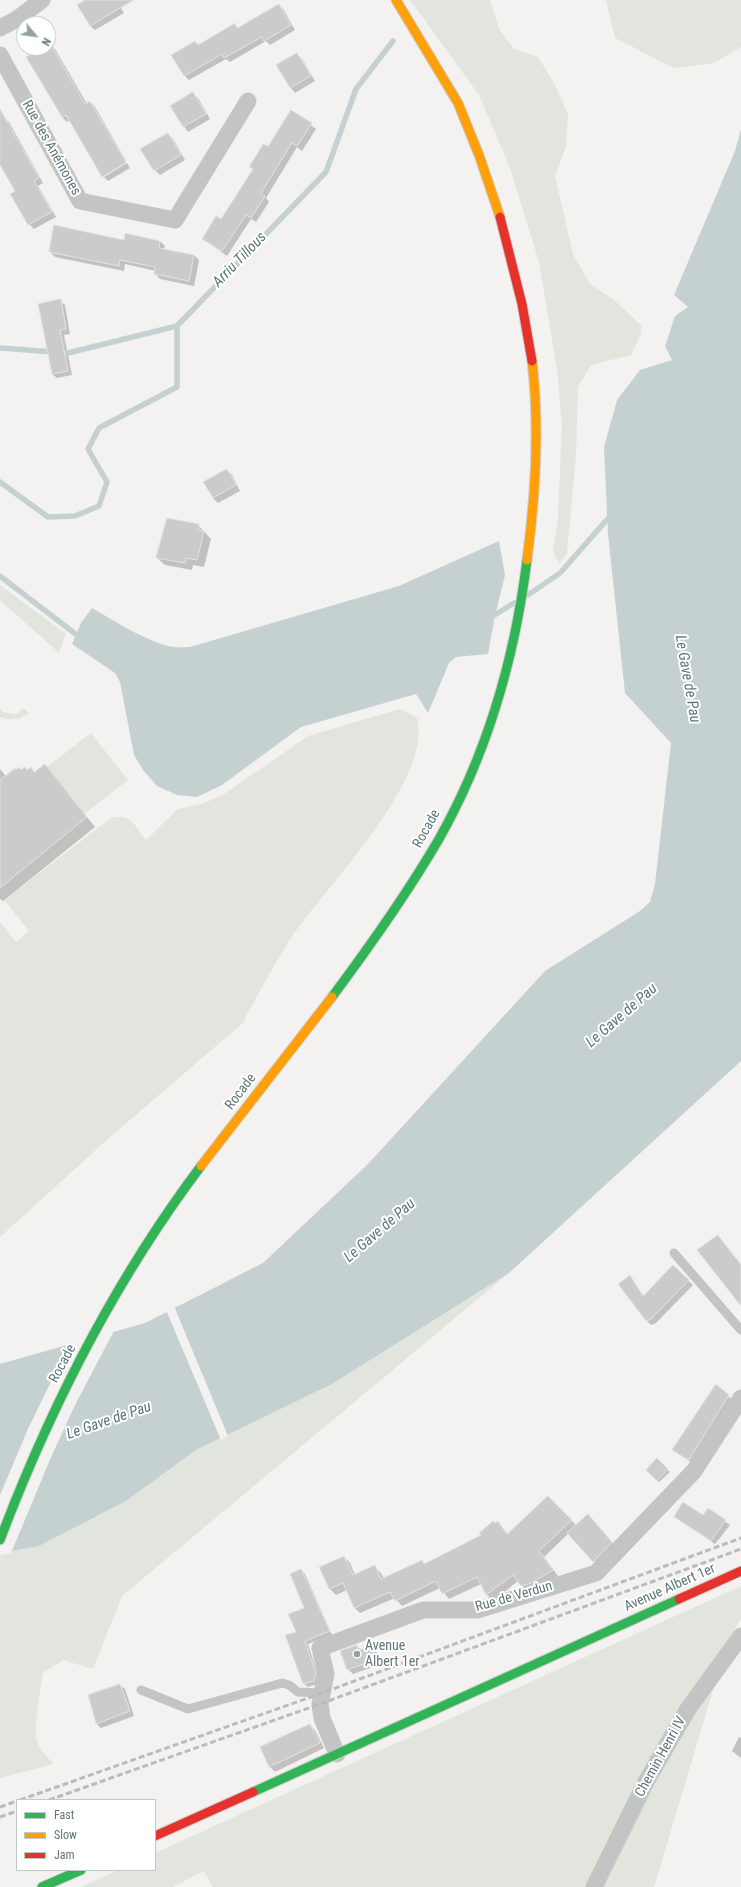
<!DOCTYPE html>
<meta charset="utf-8">
<style>
body{margin:0}
#map{position:relative;width:741px;height:1887px;overflow:hidden;background:#f3f2f1;font-family:"Roboto Condensed",sans-serif}
canvas{display:block}
.legend{position:absolute;left:16px;top:1799px;width:140px;height:72px;box-sizing:border-box;background:#fff;border:1px solid #bfc8ca;margin:0;padding:5px 7px;list-style:none;font-size:12px;color:#60767a}
.legend li{display:flex;align-items:center;gap:8px;height:20px}
.legend b{width:20px;border:1px solid #bfc8ca}
.north{position:absolute;left:16px;top:16px;width:40px;height:40px;box-sizing:border-box;background:#fff;border:1px solid #bfc8ca;border-radius:50%;rotate:119deg;font-size:11px;font-weight:700;line-height:16px;text-align:center;color:#60767a}
.north::after{content:'';display:block;margin:auto;width:14px;height:18px;background:#93a1a4;clip-path:polygon(50% 0,100% 100%,50% 72%,0 100%)}
</style>
<div id="map">
<canvas width="741" height="1887"></canvas>
<ul class="legend">
<li><b style="height:5px;background:#30b455"></b>Fast</li>
<li><b style="height:5px;background:#ff9f0a"></b>Slow</li>
<li><b style="height:5px;background:#e5322d"></b>Jam</li>
</ul>
<div class="north">N</div>
</div>
<script>
const ctx = document.querySelector('canvas').getContext('2d');
ctx.lineJoin = 'round';
function paint(path, color) { ctx.fillStyle = color; ctx.fill(path, 'evenodd'); }
function stroke(path, color, width, dash) { ctx.strokeStyle = color; ctx.lineWidth = width; ctx.lineCap = dash ? 'butt' : 'round'; ctx.setLineDash(dash || []); ctx.stroke(path); }
function drawText(font, color, halo, rows, align = 'center') {
  ctx.font = font + ' "Roboto Condensed",sans-serif'; ctx.lineWidth = 4; ctx.setLineDash([]); ctx.textBaseline = 'middle'; ctx.strokeStyle = halo; ctx.fillStyle = color; for (const [text, x, y, turn = 0] of rows) {
    ctx.save(); ctx.translate(x, y); ctx.rotate((+turn || 0) * Math.PI / 180); ctx.textAlign = isNaN(turn) ? turn : align; if (halo) ctx.strokeText(text, 0, 0); ctx.fillText(text, 0, 0); ctx.restore();
  }
}
const green = new Path2D(`
 M410 0H490L499 29 514 49 538 57 554 83 568 114 566 147 555 176 573 254 590 284 614 300 641 325V334L631 355 591 365 578 387 576 455 567 553 559 564 553 551 558 518 562 425 557 369 539 262 510 168 479 95Z
 M606 0H741V47L714 63 674 68 615 38Z
 M0 585 66 634 59 653 0 600Z
 M24 708 29 713C19 720 11 721 0 717V709L3 712 16 714Z
 M400 709 417 718C433 782 323 889 289 941 273 966 259 993 245 1018V1021L108 1139 0 1237V922L16 942 29 931 4 900 111 818C133 813 134 826 146 840L178 809 202 804 224 794 308 736Z
 M91 733 128 780 84 814 47 767Z
 M509 1273 122 1596 93 1669 63 1660 43 1673C41 1686 33 1732 37 1741 40 1750 47 1757 54 1764L0 1778V1553L39 1546 126 1501 196 1450 332 1384Z
 M741 1586V1619L728 1640 654 1887H213L204 1871 173 1887H81L118 1870H155V1853Z`);
const water = new Path2D(`
 M741 129V1061L509 1273 332 1384 196 1450 126 1501 39 1546 0 1553V1364L145 1323 263 1263 368 1164 545 971 640 911 650 902 655 884 671 743 625 693 608 534 604 447 617 400 640 370 672 360 665 346 675 316 688 307 674 295 735 151Z
 M499 541 505 575 495 616 488 654 456 657 449 663 428 713 416 694 301 727 222 785 197 797 177 795 157 786 143 770 134 755 120 682 115 673 72 644 81 623 92 608C113 620 150 644 174 647 179 648 185 647 190 647L399 586Z`);
const pier = new Path2D(`
 M174 1306 228 1436 221 1440 166 1310Z
 M115 1329 75 1405 52 1455 11 1553 0 1555V1495L28 1429 63 1357 72 1342Z`);
const shadow = new Path2D(`
 M87 0H134L121 8 124 13 95 30 90 26Z
 M279 5 284 10 295 30 270 45 266 41 230 62 226 59 189 80 184 75 235 24 238 28Z
 M50 44 55 49 87 104 90 102 95 107 126 161 103 175 70 120 67 122 62 117 43 48H48Z
 M297 54 302 59 315 81 295 93 291 88 277 66Z
 M193 94 198 98 210 119 188 132 171 106Z
 M292 112 316 129 302 151 297 147 266 198 269 202 256 222 251 219 227 256 203 239 221 221 254 170 250 166 268 148Z
 M0 115 9 122 43 183 38 186 56 217 34 229 29 224 16 192 0 163Z
 M168 134 173 139 185 160 160 175 155 170Z
 M127 163 130 168 108 181 104 177Z
 M160 241 165 246 164 250 194 255 199 260 194 286 160 279 155 274 156 271 125 264 124 271 55 257 50 252Z
 M60 301 65 305 70 334 64 335 72 375 57 378 52 374Z
 M227 470 232 475 240 491 218 503 213 498Z
 M198 525 211 539 204 567 193 565 192 570 165 565 157 558Z
 M45 765 95 827 3 901 0 899V769L6 776 22 771H27L31 768 35 773Z
 M718 1237 741 1264V1304Z
 M673 1267 693 1285 656 1323 651 1325 646 1320 630 1277 644 1296Z
 M728 1396 733 1401 694 1464 678 1454 673 1449Z
 M657 1460 670 1472 659 1482 647 1470Z
 M548 1497 577 1526 588 1515 616 1547 599 1566 569 1533 544 1557 558 1576 541 1586 528 1591 518 1581 493 1601 487 1595 481 1584 449 1599 440 1588 402 1606 395 1598 360 1613 354 1607 347 1590 336 1595 330 1589 320 1567 344 1557 350 1563 355 1575 375 1567 381 1573 384 1579 422 1561 425 1564 483 1535 498 1522 508 1534Z
 M708 1510 730 1525 715 1544 683 1522 703 1516Z
 M301 1570 305 1574 332 1635 308 1644 319 1679 318 1684 308 1687 304 1684 286 1636 298 1633 305 1609Z
 M357 1646 361 1650 372 1647 377 1652 381 1664 353 1674 348 1669Z
 M120 1685 125 1689 134 1716 101 1728 96 1723Z
 M310 1725 315 1730 324 1748 275 1772 270 1767 261 1748Z
 M739 1737 741 1738V1758L732 1751Z`);
const stream = new Path2D(`
 M0 348 68 353 177 326 326 172 356 89 393 41
 M0 482 48 517 75 516 99 506 107 482 88 449 99 428 177 387V326
 M0 576 82 639
 M528 595 560 573 612 514
 M488 619 514 603`);
const building = new Path2D(`
 M85 0H133L90 26 77 5Z
 M279 4 291 25 264 41 262 37 224 58 222 54 184 76 171 55 195 41 198 45 235 23 237 28Z
 M50 43 85 104 90 101 126 163 102 177 66 115 62 117 26 57 41 48H48V44Z
 M297 53 311 76 290 88 276 65Z
 M193 92 206 114 183 127 170 106Z
 M0 109 39 178 34 181 52 212 28 225 10 194 15 191 0 165Z
 M291 110 312 123 297 146 292 143 261 193 265 196 251 218 246 215 222 251 202 239 216 216 221 219 253 169 249 167 263 144 268 146Z
 M168 133 181 155 154 171 140 149Z
 M54 225 124 240 125 233 160 241 159 248 194 255 189 281 154 274 155 267 120 260 119 266 49 252Z
 M61 299 66 329 60 330 68 371 52 374 38 304Z
 M227 469 236 485 213 498 203 482Z
 M167 518 199 524 198 530 204 531 197 560 186 558 185 563 156 558Z
 M45 764 87 817 0 888V780L15 768 16 770 19 767 21 770 25 767 27 770 31 767 34 772Z
 M718 1235 741 1265V1306L697 1250Z
 M673 1265 689 1280 651 1319 646 1321 618 1284 630 1275 643 1296Z
 M716 1384 729 1395 689 1460 672 1450Z
 M657 1458 668 1469 657 1481 646 1470Z
 M548 1496 572 1520 539 1551 553 1570 531 1583 521 1586 513 1575 486 1595 477 1577 442 1594 436 1581 395 1601 390 1592 354 1608 343 1583 329 1589 319 1567 344 1556 353 1575 375 1565 381 1579 422 1560 424 1564 481 1535 479 1533 493 1521 495 1523 498 1521 507 1534Z
 M683 1502 703 1515 708 1508 726 1520 711 1541 674 1517Z
 M588 1514 612 1542 593 1562 567 1533Z
 M301 1569 330 1631 305 1641 316 1674 314 1681 303 1684 285 1635 296 1632 288 1614 304 1608 290 1574Z
 M357 1645 358 1650 372 1646 377 1659 347 1670 340 1651Z
 M120 1684 130 1711 96 1724 88 1695Z
 M310 1724 320 1743 269 1767 260 1747Z`);
const lane = new Path2D(`
 M674 1253 741 1330
 M141 1690 188 1709 282 1683 289 1685 298 1692 322 1693`);
const street = new Path2D(`
 M0 28 17 19 42 0
 M0 55 80 201 175 220 248 101
 M337 1754 322 1718 320 1704 326 1674 320 1648 423 1610H478L596 1573 694 1471 741 1398
 M594 1887 647 1780 688 1709 741 1636`);
const fast = new Path2D(`
 M332 997C370 946 407 894 439 839 487 754 515 656 527 560
 M0 1540C50 1408 116 1279 201 1166
 M253 1792 679 1599
 M42 1887 81 1870`);
const slow = new Path2D(`
 M396 0 458 103 479 155 500 217
 M527 560C536 493 540 428 532 361
 M201 1166 332 997`);
const jam = new Path2D(`
 M500 217 522 304 532 361
 M679 1599 741 1571
 M155 1836 253 1792`);
const rail = new Path2D(`
 M20 1800 322 1693 741 1538
 M49 1800 320 1704 741 1549
 M0 1807 17 1801
 M0 1817 17 1811`);
const markers = [
 [357,1654,4,"#93a1a4"]
];
const streetNames = [
 ["Rue des Anémones",51,148,61],
 ["Rocade",427,829,-61],
 ["Rocade",241,1092,-53],
 ["Rocade",63,1364,-62],
 ["Avenue Albert 1er",670,1588,-24],
 ["Rue de Verdun",514,1597,-16],
 ["Chemin Henri IV",661,1757,-61]
];
const poiNames = [
 ["Avenue",365,1646],
 ["Albert 1er",365,1662]
];
const waterNames = [
 ["Arriu Tillous",240,260,-46],
 ["Le Gave de Pau",687,679,80],
 ["Le Gave de Pau",622,1016,-41],
 ["Le Gave de Pau",380,1231,-41],
 ["Le Gave de Pau",109,1421,-19]
];
paint(green, '#e2e4de');
paint(water, '#c5d1d1');
paint(pier, '#f3f2f1');
paint(shadow, '#0003');
stroke(stream, '#c5d1d1', 5.5);
paint(building, '#cacccb');
stroke(building, '#e2e2e0', 1);
stroke(fast, '#cecfcf', 11);
stroke(slow, '#cecfcf', 11);
stroke(jam, '#cecfcf', 11);
stroke(lane, '#c3c5c5', 9);
stroke(street, '#c3c5c5', 17);
stroke(fast, '#30b455', 9);
stroke(slow, '#ff9f0a', 9);
stroke(jam, '#e5322d', 9);
stroke(rail, '#b9bcbc', 3, [6, 3]);
for (const [x, y, r, color] of markers) { const dot = new Path2D(); dot.arc(x, y, r, 0, 2 * Math.PI); ctx.fillStyle = color; ctx.fill(dot); stroke(dot, '#fff', 1.5); }
drawText('14px', '#60767a', '#fff', streetNames);
drawText('14px', '#60767a', '#fff', poiNames, 'left');
drawText('italic 15px', '#5a7676', '#fff', waterNames);
</script>
